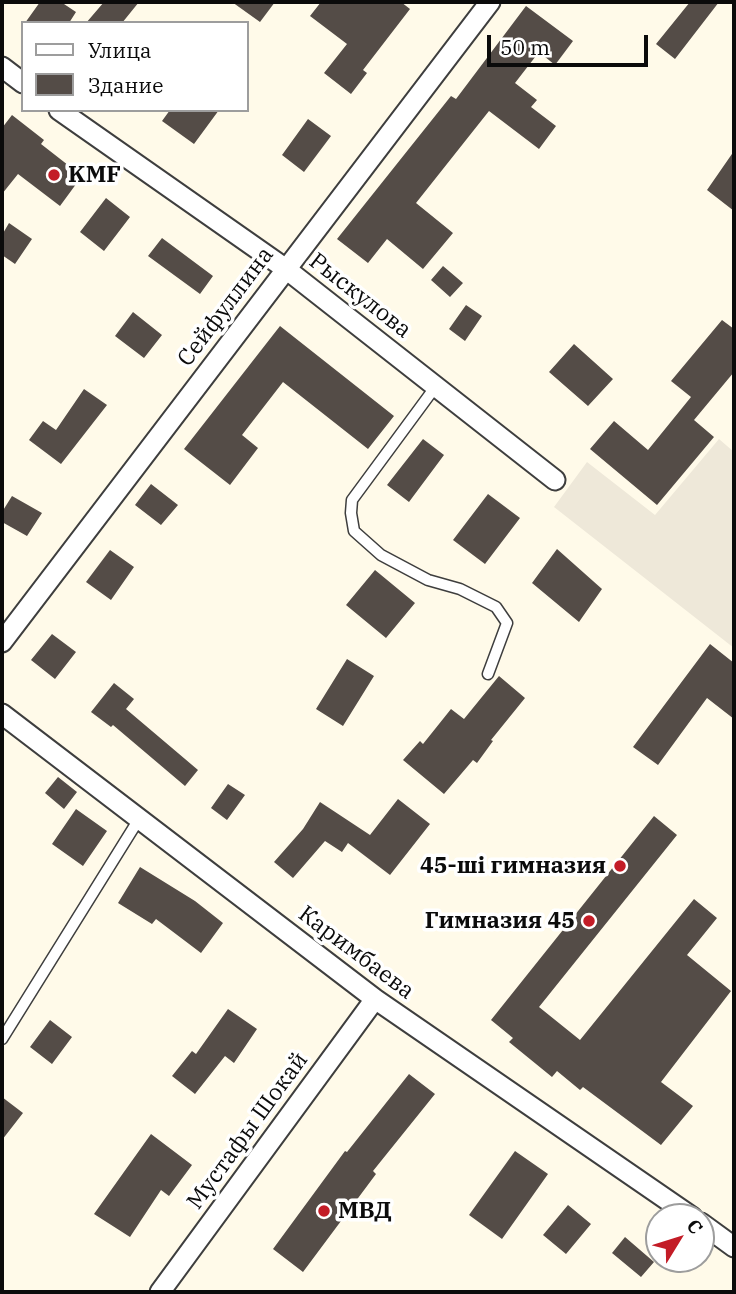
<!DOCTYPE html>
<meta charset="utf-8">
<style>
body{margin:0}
#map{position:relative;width:736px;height:1294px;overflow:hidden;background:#fffae9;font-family:"IBM Plex Serif",serif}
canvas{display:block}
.frame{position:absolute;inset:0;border:4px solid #0b0b0b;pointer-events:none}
.legend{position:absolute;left:21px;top:21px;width:228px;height:91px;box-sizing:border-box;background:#fff;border:2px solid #9d9d9d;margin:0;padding:9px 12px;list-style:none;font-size:21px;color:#0b0b0b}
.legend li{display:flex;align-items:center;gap:14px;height:35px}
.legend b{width:35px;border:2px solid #9d9d9d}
.north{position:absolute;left:645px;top:1203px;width:70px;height:70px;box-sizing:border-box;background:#fff;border:2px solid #9d9d9d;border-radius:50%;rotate:52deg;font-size:19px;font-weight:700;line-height:28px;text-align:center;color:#0b0b0b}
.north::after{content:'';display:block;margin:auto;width:24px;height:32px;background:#c31c26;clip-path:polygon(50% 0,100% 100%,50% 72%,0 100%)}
.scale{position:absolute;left:487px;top:35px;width:161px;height:32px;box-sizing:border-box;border:4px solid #0b0b0b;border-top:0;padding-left:9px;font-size:21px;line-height:24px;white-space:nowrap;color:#0b0b0b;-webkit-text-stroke:5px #fff;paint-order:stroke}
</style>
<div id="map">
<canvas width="736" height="1294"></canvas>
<div class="frame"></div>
<ul class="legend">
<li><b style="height:9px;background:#fff"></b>Улица</li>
<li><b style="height:19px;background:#544c47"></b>Здание</li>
</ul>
<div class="north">С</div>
<div class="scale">50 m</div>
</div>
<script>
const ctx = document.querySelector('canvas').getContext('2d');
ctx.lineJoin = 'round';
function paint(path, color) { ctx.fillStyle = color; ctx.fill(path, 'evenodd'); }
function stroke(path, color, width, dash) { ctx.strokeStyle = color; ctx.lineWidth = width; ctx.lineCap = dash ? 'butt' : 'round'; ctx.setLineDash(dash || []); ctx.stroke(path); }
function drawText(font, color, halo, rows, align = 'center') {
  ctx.font = font + ' "IBM Plex Serif",serif'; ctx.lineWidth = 7; ctx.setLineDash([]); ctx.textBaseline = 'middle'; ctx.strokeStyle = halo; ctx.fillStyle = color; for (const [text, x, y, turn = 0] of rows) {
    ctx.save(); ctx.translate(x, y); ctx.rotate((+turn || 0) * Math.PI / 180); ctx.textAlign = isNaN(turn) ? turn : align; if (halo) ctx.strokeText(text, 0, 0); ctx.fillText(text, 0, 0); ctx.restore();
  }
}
const plaza = new Path2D(`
 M719 439 734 452V648L554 507 587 462 655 515Z`);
const building = new Path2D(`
 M40 2H61L76 12 69 23H25Z
 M104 2H139L122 23H86Z
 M232 2H275L260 22Z
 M321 2H401L410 9 363 70 367 73 351 94 324 73 347 44 310 16Z
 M690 2H719L675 59 656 44Z
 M526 6 573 41 555 65 539 52 515 83 537 100 531 107 556 126 539 149 489 111 416 203 453 233 423 269 387 239 368 263 337 239 451 96 456 99Z
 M170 110H219L194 144 162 121Z
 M12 115 44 140 41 144 82 176 60 206 18 174 2 194V128Z
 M308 119 331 136 304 172 282 155Z
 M734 151V211L707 190Z
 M106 198 130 217 104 251 80 232Z
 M9 223 32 239 15 264 2 255V235Z
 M162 238 213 276 200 294 148 256Z
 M443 266 463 283 450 297 431 280Z
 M466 305 482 316 465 341 449 329Z
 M133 312 162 335 144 358 115 336Z
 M722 320 734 329V372L694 420 714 437 657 505 590 449 614 421 648 450 691 397 671 381Z
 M280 326 394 416 368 449 283 382 242 435 258 448 230 485 184 449Z
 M574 344 613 379 588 406 549 372Z
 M84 389 107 405 61 464 29 440 43 421 56 430Z
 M423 439 444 455 409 502 387 485Z
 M151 484 178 505 161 525 135 505Z
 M488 494 520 518 485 564 453 540Z
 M12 496 42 513 27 536 2 522V512Z
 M557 549 602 589 579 622 532 583Z
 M110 550 134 567 111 600 86 582Z
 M375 570 415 603 386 638 346 605Z
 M52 634 76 652 55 679 31 660Z
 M710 644 734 663V719L707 698 658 765 633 747Z
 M347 659 374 676 343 726 316 709Z
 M499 676 525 698 491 740 493 741 477 763 473 760 444 794 403 760 420 741 423 744 451 709 464 719Z
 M114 683 134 699 126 709 198 770 185 786 113 725 111 727 91 712Z
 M58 777 77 792 64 809 45 793Z
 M228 784 245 795 227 820 211 808Z
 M398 799 430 824 390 875 348 843 342 852 325 841 293 878 274 862 303 829 320 802 370 835Z
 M76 809 107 831 83 866 52 844Z
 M654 816 677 835 539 1007 580 1040 694 899 717 918 687 955 731 991 661 1082 693 1106 661 1145 583 1087 580 1090 557 1071 552 1077 509 1042 513 1038 491 1020Z
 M140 867 195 901 223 923 201 953 156 919 152 924 118 903Z
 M228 1009 257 1029 234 1063 225 1056 195 1094 172 1076 192 1051 196 1054Z
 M50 1020 72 1037 52 1064 30 1047Z
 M409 1074 435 1094 373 1171 376 1174 303 1272 273 1249 345 1151 347 1152Z
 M2 1097 23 1113 2 1140Z
 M151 1134 192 1165 169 1196 161 1190 130 1237 94 1214Z
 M515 1151 548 1174 502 1239 469 1215Z
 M568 1205 591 1224 566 1254 543 1235Z
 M625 1237 654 1262 641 1277 612 1253Z`);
const lane = new Path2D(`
 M436 386 352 500 351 513 354 531 381 555 428 580 460 589 496 607 507 623 488 674
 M2 1039 139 819`);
const street = new Path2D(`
 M2 67 23 83
 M59 110 286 269 555 480
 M2 642 490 2
 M2 714 375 999 692 1217
 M701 1223 734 1247
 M160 1292 375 999`);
const markers = [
 [54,175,7,"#c31c26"],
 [620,866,7,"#c31c26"],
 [589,921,7,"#c31c26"],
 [324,1211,7,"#c31c26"]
];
const poiNames = [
 ["KMF",68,175],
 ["45-ші гимназия",606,866,"right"],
 ["Гимназия 45",575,921,"right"],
 ["МВД",338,1211]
];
const streetNames = [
 ["Рыскулова",360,296,38],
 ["Сейфуллина",226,307,-53],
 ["Каримбаева",356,953,37],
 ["Мустафы Шокай",248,1131,-54]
];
paint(plaza, '#eee8d9');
paint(building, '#544c47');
stroke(lane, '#3e3e3e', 13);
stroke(street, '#3e3e3e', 23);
stroke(lane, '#fff', 10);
stroke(street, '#fff', 19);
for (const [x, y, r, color] of markers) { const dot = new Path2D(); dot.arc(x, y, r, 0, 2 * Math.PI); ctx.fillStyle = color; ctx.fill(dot); stroke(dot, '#fff', 2.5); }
drawText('bold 23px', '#0b0b0b', '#fff', poiNames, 'left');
drawText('23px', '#0b0b0b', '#fff', streetNames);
</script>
